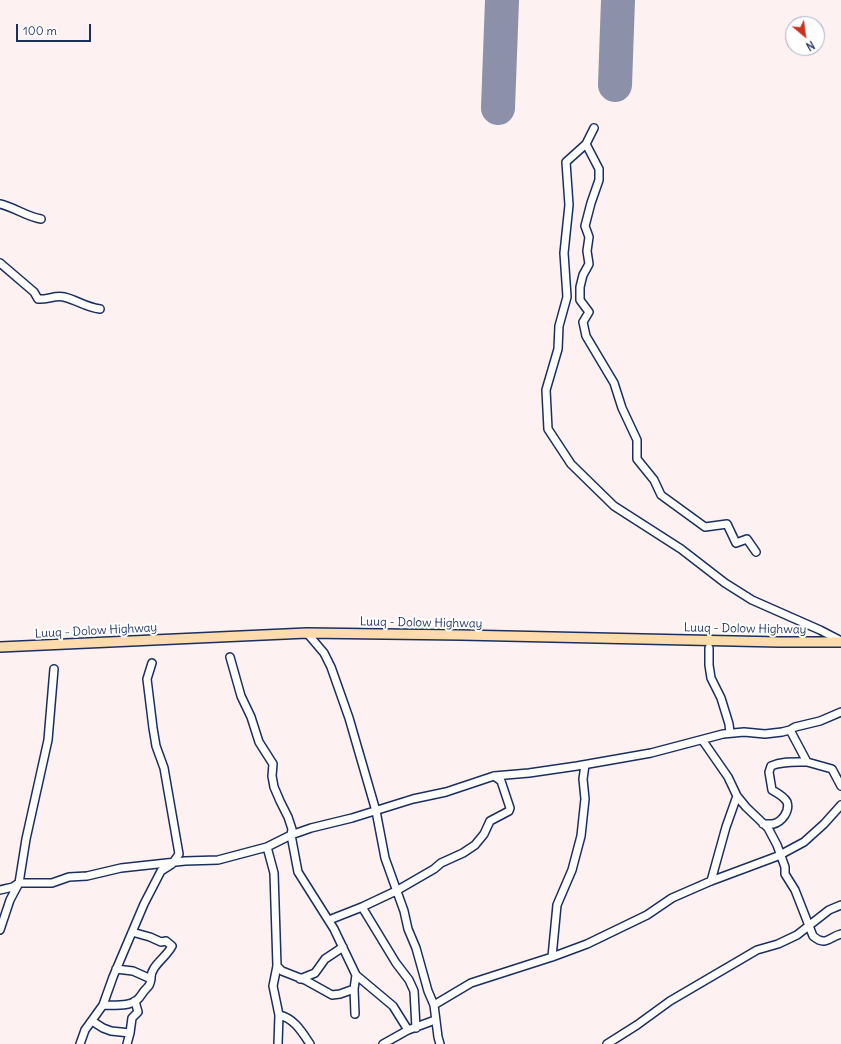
<!DOCTYPE html>
<style>
body{margin:0}
#map{position:relative;width:841px;height:1044px;overflow:hidden;background:#fdf1f1;font-family:Delius,sans-serif}
canvas{display:block}
.north{position:absolute;left:785px;top:16px;width:40px;height:40px;box-sizing:border-box;background:#fff;border:1px solid #a4acbf;border-radius:50%;rotate:151deg;font-size:11px;font-weight:700;line-height:16px;text-align:center;color:#1b2f5e}
.north::after{content:'';display:block;margin:auto;width:14px;height:18px;background:#c8321e;clip-path:polygon(50% 0,100% 100%,50% 72%,0 100%)}
.scale{position:absolute;left:16px;top:24px;width:75px;height:18px;box-sizing:border-box;border:2px solid #1b2f5e;border-top:0;padding-left:5px;font-size:12px;line-height:14px;white-space:nowrap;color:#1b2f5e;-webkit-text-stroke:3px #fff;paint-order:stroke}
</style>
<div id="map">
<canvas width="841" height="1044"></canvas>
<div class="north">N</div>
<div class="scale">100 m</div>
</div>
<script>
const ctx = document.querySelector('canvas').getContext('2d');
ctx.lineJoin = 'round';
function stroke(path, color, width, dash) { ctx.strokeStyle = color; ctx.lineWidth = width; ctx.lineCap = dash ? 'butt' : 'round'; ctx.setLineDash(dash || []); ctx.stroke(path); }
function drawText(font, color, halo, rows, align = 'center') {
  ctx.font = font + ' Delius,sans-serif'; ctx.lineWidth = 4; ctx.setLineDash([]); ctx.textBaseline = 'middle'; ctx.strokeStyle = halo; ctx.fillStyle = color; for (const [text, x, y, turn = 0] of rows) {
    ctx.save(); ctx.translate(x, y); ctx.rotate((+turn || 0) * Math.PI / 180); ctx.textAlign = isNaN(turn) ? turn : align; if (halo) ctx.strokeText(text, 0, 0); ctx.fillText(text, 0, 0); ctx.restore();
  }
}
const runway = new Path2D(`
 M615 85 618 0
 M498 108 502 0`);
const minor = new Path2D(`
 M594 128 586 144 566 162 569 205 564 253 567 297 559 326 558 349 546 390 548 429 571 464 614 506 681 549 725 583 752 600 820 630 841 641
 M586 144 599 169V180L591 203 585 226 589 237 587 251 589 264 583 275 580 287V300L589 312 583 322 586 336 614 383 622 408 637 440V459L654 480 661 495 705 527 727 524 736 543 747 539 756 552
 M0 204C14 207 27 217 41 219
 M0 263 34 292 38 299C47 300 55 295 64 297 77 300 85 307 100 309
 M307 633 324 653 331 667 349 718 376 811 385 858 404 911 408 929 416 948 428 991 434 1005 438 1037 440 1044
 M709 648V665L711 678 721 698 729 724 730 733
 M230 657 241 696 251 717 259 742 273 764 272 776 274 787 280 801 288 817 292 829 291 835 298 872 334 929 356 975 393 1006 408 1030
 M790 730 807 762 832 769 841 786
 M703 741 728 777 737 796 726 827 711 881
 M737 796 746 807 768 828 777 845 785 867V874L795 890 813 936C826 947 829 937 841 934
 M763 824C766 824 770 824 773 824 782 822 790 811 787 802 784 796 777 793 772 790L769 772 771 766C782 761 795 762 807 762
 M267 847 274 873 277 966 273 986 279 1015 278 1044
 M0 890 13 887 19 883H52L69 877 87 876 121 868 185 861 218 860 267 847 291 835 311 828 352 818 413 799 446 792 494 776 529 773 577 766 651 753 723 734 744 732 765 734 782 732 790 730 795 727 820 721 841 712
 M362 907 396 963 409 980 414 991 416 1028
 M329 920 362 907 396 891 434 869 441 863 463 853 475 845 484 834 490 821 509 811 510 808 501 781 494 776
 M0 930 10 900 19 883 26 839 48 740 54 669
 M132 932 150 937 161 942 166 941 172 946C166 958 150 966 151 979
 M552 957 557 905 572 870 581 836 585 799 583 779 585 765
 M277 966 282 971 305 980 332 995 340 994 354 989
 M300 979 315 973 325 959 343 947
 M103 1005C114 1005 128 1007 137 1000 141 997 142 993 145 990 149 986 150 985 151 979L133 971 116 969
 M434 1005 471 983 552 957 587 944 647 915 672 898 711 881 778 856 804 842 824 824 841 805
 M355 1014 354 989 356 975
 M279 1015C294 1018 302 1032 310 1044
 M92 1021 103 1028 111 1031 130 1033 132 1018 138 1012 135 1001
 M80 1044 85 1030 103 1005 113 977 144 904 161 871 172 864 179 854 164 768 156 746 153 728 147 679 152 663
 M127 1044 130 1033
 M383 1044 408 1030 435 1020
 M607 1044 637 1025 670 1001 757 950 778 944 797 935 829 910 841 905`);
const major = new Path2D(`
 M0 647 307 633 461 635 779 642H841`);
const streetNames = [
 ["Luuq - Dolow Highway",421,623,1],
 ["Luuq - Dolow Highway",745,629,1],
 ["Luuq - Dolow Highway",96,631,-3]
];
stroke(runway, '#8c90a8', 34);
stroke(minor, '#1b2f5e', 10);
stroke(major, '#1b2f5e', 12);
stroke(minor, '#fff', 7);
stroke(major, '#fedbac', 9);
drawText('12px', '#1b2f5e', '#fff', streetNames);
</script>
